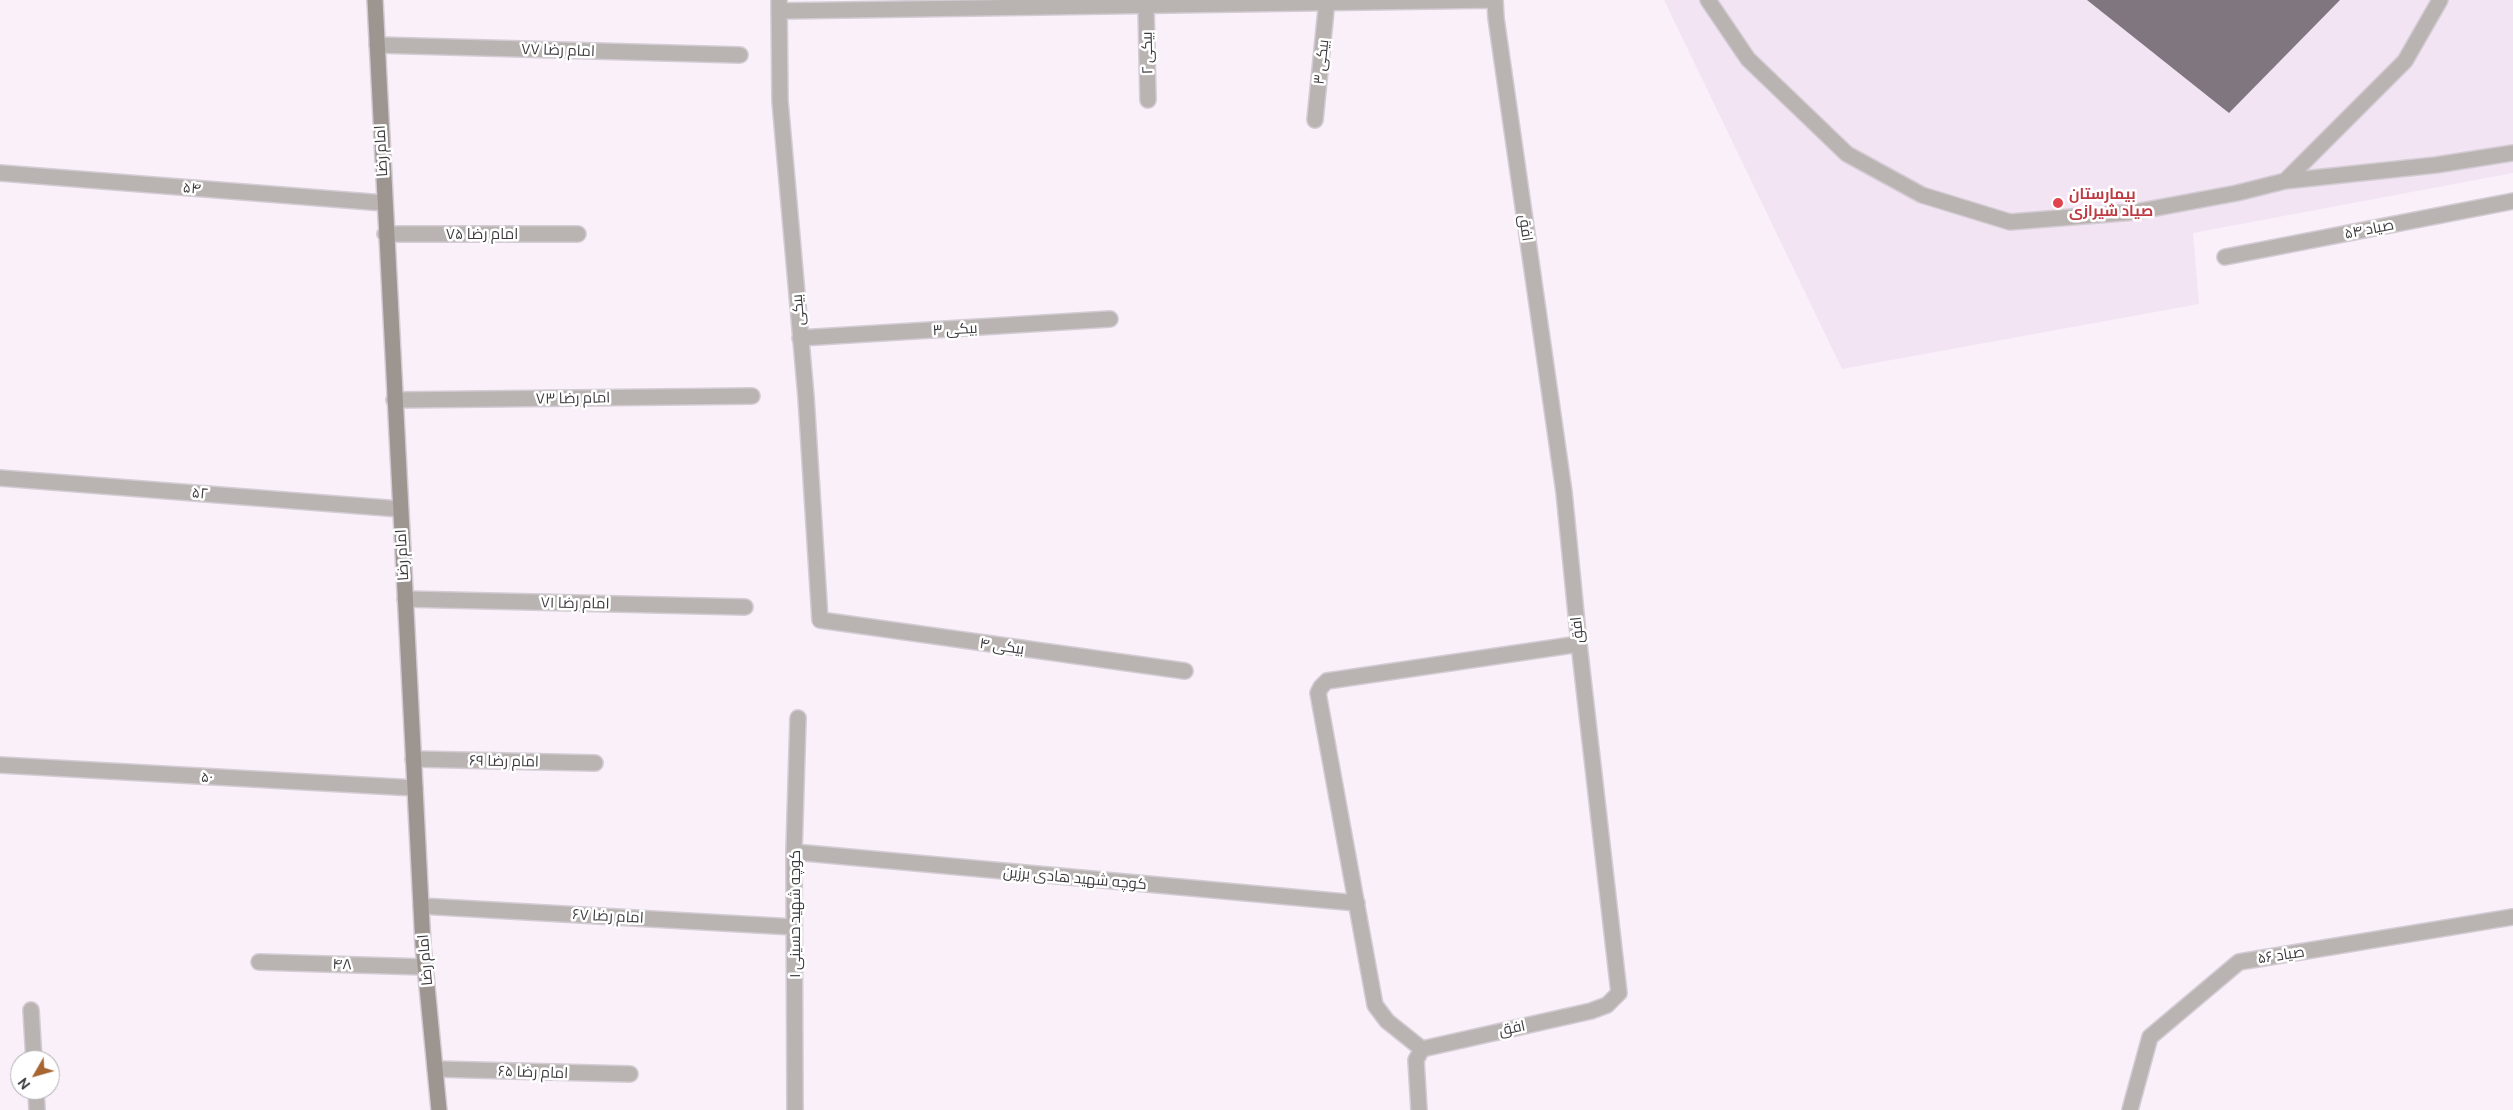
<!DOCTYPE html>
<meta charset="utf-8">
<style>
body{margin:0}
#map{position:relative;width:2513px;height:1110px;overflow:hidden;background:#f9f0fa;font-family:Ubuntu,sans-serif}
canvas{display:block}
.north{position:absolute;left:10px;top:1050px;width:50px;height:50px;box-sizing:border-box;background:#fff;border:1px solid #b1b0b2;border-radius:50%;rotate:232deg;font-size:14px;font-weight:700;line-height:20px;text-align:center;color:#3d3a3e}
.north::after{content:'';display:block;margin:auto;width:18px;height:22px;background:#a66531;clip-path:polygon(50% 0,100% 100%,50% 72%,0 100%)}
</style>
<div id="map">
<canvas width="2513" height="1110"></canvas>
<div class="north">N</div>
</div>
<script>
const ctx = document.querySelector('canvas').getContext('2d');
ctx.lineJoin = 'round';
function paint(path, color) { ctx.fillStyle = color; ctx.fill(path, 'evenodd'); }
function stroke(path, color, width, dash) { ctx.strokeStyle = color; ctx.lineWidth = width; ctx.lineCap = dash ? 'butt' : 'round'; ctx.setLineDash(dash || []); ctx.stroke(path); }
function drawText(font, color, halo, rows, align = 'center') {
  ctx.font = font + ' Ubuntu,Cairo,sans-serif'; ctx.lineWidth = 5; ctx.setLineDash([]); ctx.textBaseline = 'middle'; ctx.strokeStyle = halo; ctx.fillStyle = color; for (const [text, x, y, turn = 0] of rows) {
    ctx.save(); ctx.translate(x, y); ctx.rotate((+turn || 0) * Math.PI / 180); ctx.textAlign = isNaN(turn) ? turn : align; if (halo) ctx.strokeText(text, 0, 0); ctx.fillText(text, 0, 0); ctx.restore();
  }
}
const built = new Path2D(`
 M1664 0H2513V173L2193 233 2199 304 1842 369Z`);
const building = new Path2D(`
 M2087 0H2340L2229 113Z`);
const lane = new Path2D(`
 M1708 0 1748 59 1847 154 1922 195 2010 222 2135 212 2237 193 2285 181 2436 165 2513 153
 M2285 181 2405 61 2440 0`);
const street = new Path2D(`
 M779 0 780 101 806 397 820 620 1185 671
 M1146 6 1148 100
 M779 11 1495 0
 M377 45 740 55
 M1315 120 1327 0
 M0 173 384 203
 M385 234H578
 M2225 257 2513 201
 M800 338 1110 319
 M394 400 752 396
 M0 478 400 509
 M405 599 745 607
 M413 759 595 763
 M0 765 415 788
 M794 852 1357 903
 M421 906 794 927
 M259 962 425 967
 M31 1010 34 1060
 M1422 1049 1387 1021 1375 1005 1318 693 1321 687 1327 681 1579 644
 M435 1069 630 1074
 M36 1090 37 1110
 M795 1110 794 852 798 718
 M1419 1110 1416 1060 1422 1049 1591 1011 1607 1005 1619 993 1579 644 1564 492 1496 18 1495 0
 M2130 1110 2150 1037 2239 962 2513 917`);
const secondary = new Path2D(`
 M375 0 423 945 439 1110`);
const markers = [
 [2058,203,6,"#e0444e"]
];
const streetNames = [
 ["امام رضا ۷۷",558,50,2],
 ["۲ بیکی",1147,53,-91],
 ["۳ بیکی",1321,62,-84],
 ["امام رضا",381,151,-93],
 ["۵۴",192,188,4],
 ["افق",1526,228,82],
 ["صیاد ۵۴",2369,229,-11],
 ["امام رضا ۷۵",482,234],
 ["بیکی",798,310,-95],
 ["۳ بیکی",955,329,-3],
 ["امام رضا ۷۳",573,398,-1],
 ["۵۲",200,493,5],
 ["امام رضا",402,555,-93],
 ["امام رضا ۷۱",575,603,1],
 ["افق",1577,630,-96],
 ["۴ بیکی",1002,646,8],
 ["امام رضا ۶۹",504,761,1],
 ["۵۰",207,777,3],
 ["کوچه شهید هادی برزین",1075,878,5],
 ["کوچه شهید حسینی ۱",795,914,-90],
 ["امام رضا ۶۷",608,916,3],
 ["صیاد ۵۶",2281,955,-9],
 ["امام رضا",425,960,-95],
 ["۴۸",342,964,2],
 ["افق",1512,1028,-12],
 ["امام رضا ۶۵",533,1072,2]
];
const healthNames = [
 ["بیمارستان",2069,194],
 ["صیاد شیرازی",2069,211]
];
paint(built, '#f3e4f4');
paint(building, '#7f767f');
stroke(lane, '#d3ccd4', 18);
stroke(street, '#d3ccd4', 18);
stroke(secondary, '#d3ccd4', 18);
stroke(lane, '#b9b4b1', 15);
stroke(street, '#b9b4b1', 15);
stroke(secondary, '#9c9590', 15);
for (const [x, y, r, color] of markers) { const dot = new Path2D(); dot.arc(x, y, r, 0, 2 * Math.PI); ctx.fillStyle = color; ctx.fill(dot); stroke(dot, '#fff', 2); }
drawText('15px', '#3d3a3e', '#fff', streetNames);
drawText('bold 15px', '#be3a42', '#fff', healthNames, 'left');
</script>
